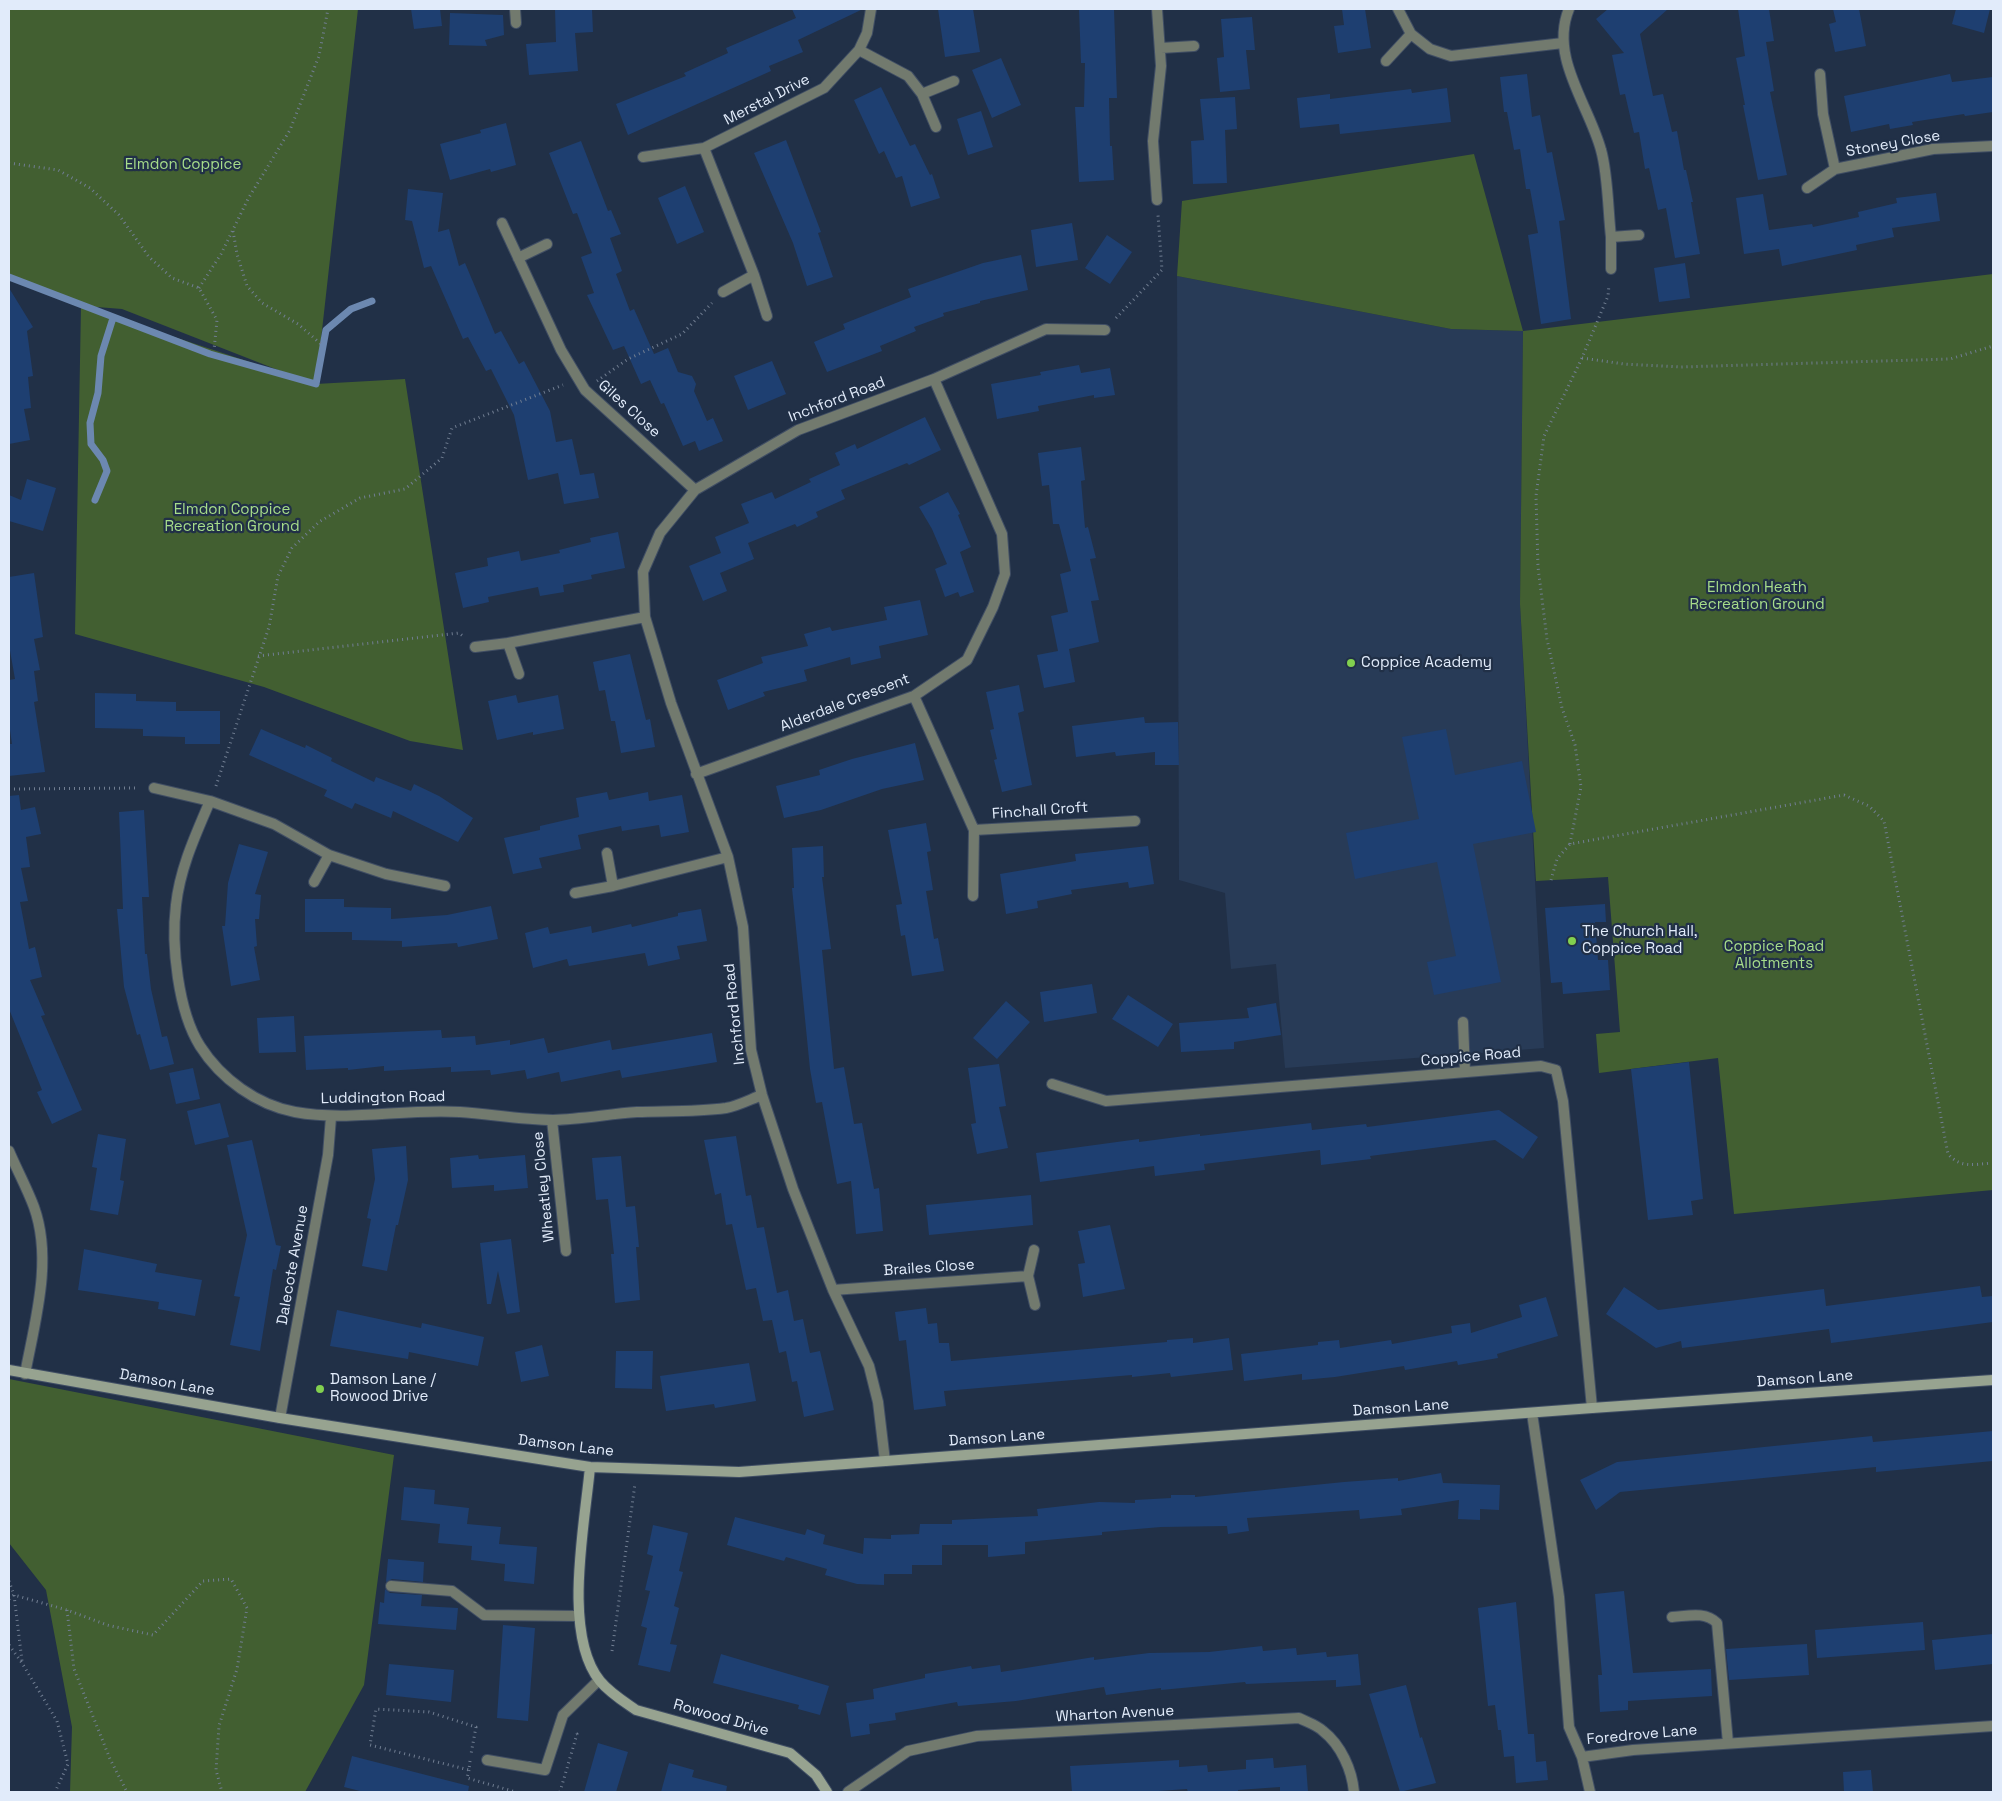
<!DOCTYPE html>
<style>
body{margin:0}
#map{position:relative;width:2002px;height:1801px;overflow:hidden;background:#213047;font-family:"Space Grotesk",sans-serif}
canvas{display:block}
.frame{position:absolute;inset:0;border:10px solid #e1ebfa;pointer-events:none}
</style>
<div id="map">
<canvas width="2002" height="1801"></canvas>
<div class="frame"></div>
</div>
<script>
const ctx = document.querySelector('canvas').getContext('2d');
ctx.lineJoin = 'round';
function paint(path, color) { ctx.fillStyle = color; ctx.fill(path, 'evenodd'); }
function stroke(path, color, width, dash) { ctx.strokeStyle = color; ctx.lineWidth = width; ctx.lineCap = dash ? 'butt' : 'round'; ctx.setLineDash(dash || []); ctx.stroke(path); }
function drawText(font, color, halo, rows, align = 'center') {
  ctx.font = font + ' "Space Grotesk",sans-serif'; ctx.lineWidth = 4.5; ctx.setLineDash([]); ctx.textBaseline = 'middle'; ctx.strokeStyle = halo; ctx.fillStyle = color; for (const [text, x, y, turn = 0] of rows) {
    ctx.save(); ctx.translate(x, y); ctx.rotate((+turn || 0) * Math.PI / 180); ctx.textAlign = isNaN(turn) ? turn : align; if (halo) ctx.strokeText(text, 0, 0); ctx.fillText(text, 0, 0); ctx.restore();
  }
}
const built = new Path2D(`
 M1177 276 1451 329 1523 331 1520 604 1544 1048 1285 1068 1276 964 1231 969 1225 893 1179 880Z`);
const green = new Path2D(`
 M9 9H358L316 384 405 379 463 750 410 741 264 687 75 634 81 306 9 277ZM84 306 122 309 301 379 84 307Z
 M1474 154 1523 331 1993 274V1190L1734 1214 1718 1058 1599 1073 1596 1034 1620 1032 1608 877 1536 881 1520 604 1523 331 1451 329 1177 276 1182 201Z
 M9 1379 394 1455 364 1685 305 1792H70L72 1727 46 1590 9 1543Z`);
const stream = new Path2D(`
 M9 277 210 354 316 384 326 330 351 309 372 301
 M95 500 107 471 103 460 91 444 90 423 98 393 101 356 113 318`);
const building = new Path2D(`
 M411 9H440L442 26 414 29Z
 M555 9H592L593 32 575 33 578 71 529 75 526 44 556 42Z
 M792 9H863L798 40 803 52 769 66 771 71 628 135 616 104 686 76 684 73 728 53 726 48 796 18Z
 M938 9H973L980 52 945 57Z
 M1079 9H1114L1117 98H1109L1110 146H1112L1114 180 1079 182 1075 107H1084L1085 63H1081Z
 M1342 9H1365L1371 48 1338 53 1334 26 1344 25Z
 M1608 9H1668L1640 34 1653 96 1663 94 1672 132 1677 131 1684 170H1686L1693 202H1691L1700 254 1675 258 1666 208 1658 210 1649 168 1645 169 1639 132 1634 133 1625 94 1620 95 1612 55 1624 53 1596 19Z
 M1738 9H1769L1774 41 1766 42 1774 91 1770 92 1787 175 1758 180 1743 105H1745L1736 58 1745 56Z
 M1833 9H1859L1866 46 1835 52 1829 24 1836 22Z
 M1956 9H1990L1984 33 1952 24Z
 M450 13 503 15 504 35 485 40 487 46 449 45Z
 M1252 17 1255 50H1246L1250 89 1220 92 1217 58 1224 57 1221 19Z
 M1001 58 1021 105 992 118 972 70Z
 M1527 74 1532 117 1540 115 1547 153 1552 152 1565 220 1559 221 1571 319 1541 324 1528 235 1538 233 1530 189H1526L1520 149 1514 150 1507 112H1504L1500 77Z
 M1950 74 1952 82 1993 77V112L1965 116 1964 114 1912 122 1913 125 1890 129 1889 124 1851 132 1844 96Z
 M881 87 910 146 915 144 930 175 932 174 940 198 911 207 902 176 896 178 884 151 879 154 854 100Z
 M1447 88 1451 122 1340 134 1339 124 1300 128 1297 98 1330 94V99L1411 89 1412 93Z
 M1235 97 1237 129 1225 130 1227 183 1193 184 1191 141 1204 140 1200 99Z
 M981 111 993 147 968 155 957 119Z
 M506 123 516 165 491 172 490 169 450 180 440 144 481 133 480 130Z
 M786 140 821 232 818 233 833 277 807 286 793 243 754 153Z
 M581 141 608 211 611 210 621 234 610 238 622 271 616 274 630 311 634 309 654 354 668 348 678 372 692 376 696 384 694 391 707 421 713 418 723 441 699 451 695 441 683 446 664 403 661 404 650 380 641 384 624 346 613 350 587 295 594 293 581 257 592 253 577 213 573 214 549 153Z
 M685 186 704 232 677 244 658 198Z
 M408 189 443 193 438 232 449 229 459 266 465 263 495 334 501 331 519 364 524 361 550 411 556 442 572 439 580 475 594 473 599 498 564 504 558 473 528 480 514 415 491 369 486 371 468 337 463 339 431 266 424 268 412 221 405 220Z
 M1936 193 1940 221 1892 228 1894 237 1856 245 1857 250 1782 266 1779 249 1744 254 1736 198 1763 194 1769 230 1812 224 1813 227 1859 217 1858 212 1897 203 1896 198Z
 M1072 223 1078 260 1036 267 1031 230Z
 M1107 235 1132 252 1110 284 1085 268Z
 M1021 255 1028 290 980 301V303L943 313 944 316 914 327 916 331 880 346 882 351 827 372 814 342 845 329 843 324 911 297 908 289 983 263Z
 M1685 263 1690 298 1659 302 1654 268Z
 M9 288 33 327 27 331 33 376 28 377 31 408 24 409 30 440 9 444Z
 M772 361 786 394 748 410 734 376Z
 M1079 365 1081 373 1110 368 1115 395 1094 398V395L1038 406 1039 411 997 419 991 384 1041 375 1040 372Z
 M925 417 941 450 909 465 907 463 841 490 845 499 816 512 818 517 797 527 795 524 748 543 754 559 720 573 727 591 703 601 689 566 721 553 715 537 749 523 741 504 772 492 775 499 811 482 809 479 840 465 835 453 855 444 857 449Z
 M1081 447 1085 480 1081 481 1085 528 1088 527 1096 558 1090 559 1099 600 1091 601 1099 642 1069 649 1075 682 1044 688 1037 655 1058 651 1051 616 1068 612 1060 574 1071 571 1059 524H1053L1049 485 1042 486 1038 453Z
 M27 479 56 488 43 531 9 521V495L21 500Z
 M948 492 960 514 958 515 971 547 960 552 974 592 960 597 958 592 945 597 935 569 947 564 932 529 919 507Z
 M618 532 625 568 591 575 592 579 563 585 564 592 540 596 538 587 488 597 489 602 463 608 455 573 488 566 487 558 519 551 521 561 560 553 559 550 591 542 590 538Z
 M34 573 43 637 34 639 40 670 34 671 38 701 34 702 45 772 9 776V744H12L9 723V680L15 679 9 645V577Z
 M920 600 928 635 879 646 881 658 851 665 850 657 804 670 807 681 763 692 765 696 728 710 717 680 763 663 761 657 808 646 804 634 830 627 832 631 887 620 884 607Z
 M630 654 646 720 650 719 655 747 621 753 615 721H611L605 690 599 691 593 662Z
 M1019 685 1024 711 1018 713 1032 785 1002 792 994 760 997 759 990 730 994 729 986 692Z
 M95 693 136 694V701L176 702V711H220V744H185V737L143 736V729L95 728Z
 M516 695 518 703 558 695 564 729 533 735V732L497 740 488 701Z
 M1144 717 1145 723 1178 722 1179 765H1155V752L1116 756 1115 752 1076 757 1072 726Z
 M261 729 305 748 306 745 332 758 331 761 374 782 376 777 411 791 414 784 439 796 473 818 458 842 393 811 391 818 355 803 352 809 324 796 327 790 249 755Z
 M1446 729 1455 775 1522 761 1536 832 1473 844 1501 982 1434 995 1427 962 1456 956 1437 862 1355 879 1346 833 1419 819 1402 737Z
 M915 743 924 780 882 789 821 810 784 818 776 786 820 775 819 770 852 759Z
 M607 792 609 800 648 792 649 801 682 795 689 832 661 837 659 825 622 831 621 826 578 835 581 849 539 858 542 868 513 874 504 838 540 830V826L579 817 576 798Z
 M19 795 21 810 35 807 41 834 26 837 30 867 21 868 28 901 20 902 29 949 35 947 42 977 30 980 45 1015 41 1016 82 1110 52 1124 37 1092 42 1090 9 1009V796Z
 M144 810 149 897H142L145 954H147L151 989 162 1037 167 1036 174 1064 150 1070 140 1034 137 1035 124 987 117 909H123L119 812Z
 M926 823 931 851 927 852 933 890 926 891 934 939 938 938 944 971 912 976 905 935 901 936 896 905 902 904 888 830Z
 M239 844 268 852 255 894 261 895 259 919H255L257 946 254 947 260 980 231 986 222 926H225L228 883Z
 M823 846 824 877H822L831 949 822 950 834 1069 844 1067 854 1124 862 1123 874 1189 879 1188 883 1231 856 1234 851 1181 837 1184 822 1102 816 1103 810 1069 792 888H794L792 848Z
 M1148 846 1154 884 1129 888 1128 882 1071 890 1072 894 1037 901 1038 908 1006 914 1000 874 1076 861 1075 854Z
 M305 899H344V907L391 908V919L447 915 491 906 498 939 458 947 457 943 402 947V941L352 940V932H305Z
 M1605 904 1606 922H1595L1598 960H1608L1610 990 1563 994 1562 982 1551 983 1545 908Z
 M701 909 707 941 677 946 680 959 648 966 645 953 569 966 567 959 533 968 525 933 548 927 550 934 591 926 592 933 631 924 632 927 678 916V913Z
 M1092 984 1097 1013 1044 1022 1040 992Z
 M1128 995 1173 1024 1158 1047 1112 1019Z
 M1006 1001 1030 1022 997 1059 973 1038Z
 M1276 1003 1281 1035 1234 1042V1049L1181 1052 1179 1023 1249 1018 1247 1008Z
 M294 1016 296 1052 259 1053 257 1018Z
 M441 1030 442 1038 475 1036 476 1045 510 1040V1045L544 1038 548 1053 610 1040 612 1050 712 1033 717 1062 622 1078 620 1070 561 1082 559 1072 527 1079 525 1070 491 1075 490 1070 451 1072V1067L384 1071V1066L348 1070V1068L306 1070 304 1036Z
 M1689 1062 1703 1199 1691 1201 1693 1215 1648 1220 1631 1069Z
 M999 1064 1006 1106 999 1107 1008 1148 977 1154 971 1124 976 1123 968 1068Z
 M193 1068 200 1099 176 1104 169 1073Z
 M220 1103 229 1137 195 1145 187 1111Z
 M1499 1110 1538 1137 1523 1159 1495 1140 1370 1156 1371 1159 1321 1165 1320 1150 1204 1164 1205 1170 1155 1176 1154 1166 1040 1182 1036 1153 1139 1139V1142L1200 1134V1136L1311 1123 1312 1130 1366 1124 1367 1127Z
 M98 1134 126 1139 120 1180 124 1181 118 1215 90 1210 97 1168 92 1167Z
 M736 1136 746 1196 751 1195 757 1228 764 1227 777 1293 788 1290 794 1321 803 1319 810 1353 820 1351 834 1410 804 1417 797 1381 792 1382 786 1351 779 1353 772 1320 763 1321 756 1288 746 1290 732 1224 726 1225 721 1193 715 1195 704 1140Z
 M252 1140 276 1245 281 1246 276 1270 273 1269 260 1351 230 1345 240 1297 234 1296 247 1235 227 1145Z
 M406 1146 408 1180 398 1225H396L387 1271 362 1266 371 1219 367 1218 375 1179 372 1149Z
 M478 1155 479 1159 525 1155 528 1188 494 1191V1185L452 1188 450 1158Z
 M621 1156 626 1207 635 1206 639 1247H636L640 1300 615 1303 611 1254H614L608 1199 596 1200 592 1158Z
 M1031 1195 1033 1225 929 1235 926 1205Z
 M1110 1225 1125 1289 1083 1297 1078 1264 1085 1263 1078 1231Z
 M511 1239 520 1312 507 1314 498 1271 491 1304H487L480 1243Z
 M84 1249 157 1264 155 1272 202 1280 195 1316 158 1309 159 1302 78 1290Z
 M1980 1286 1982 1297 1993 1296V1322L1831 1343 1829 1329 1682 1348 1681 1341 1656 1348 1606 1314 1624 1287 1658 1310 1824 1289 1826 1306Z
 M1546 1297 1558 1336 1497 1354 1498 1358 1458 1365 1457 1361 1405 1370 1404 1366 1335 1377 1302 1380V1374L1244 1381 1241 1354 1318 1345V1342L1339 1340 1340 1348 1391 1340 1392 1344 1452 1333 1451 1326 1470 1323 1471 1333 1522 1317 1519 1305Z
 M926 1308 928 1324 937 1323 939 1343H949L951 1361 1167 1342V1340L1193 1338V1343L1229 1338 1233 1370 1171 1377 1170 1373 1132 1377V1375L944 1391 946 1406 914 1410 906 1340 899 1341 895 1312Z
 M337 1310 421 1328 422 1323 484 1337 478 1366 409 1352 408 1359 330 1346Z
 M542 1345 549 1376 521 1382 515 1352Z
 M616 1351H653L652 1389 615 1388Z
 M749 1363 756 1401 715 1408 714 1404 666 1411 660 1376Z
 M1993 1431V1461L1876 1472V1467L1620 1492 1596 1510 1580 1480 1617 1462 1872 1436 1873 1442Z
 M1441 1473 1443 1483 1500 1485 1499 1510 1480 1509V1520L1458 1519 1459 1500 1401 1509 1402 1515 1360 1519 1359 1510 1247 1518 1249 1531 1228 1534 1227 1526 1161 1527 1102 1532V1535L1025 1542V1554L988 1557V1545H942V1565H912V1574H884V1585L857 1584 825 1575 827 1569 786 1557 784 1561 727 1545 735 1517 805 1535 807 1529 825 1535 823 1544 863 1554 864 1538 891 1539V1535L919 1534 920 1524H952V1520L1038 1516 1037 1509 1099 1502 1135 1503V1500L1171 1498V1495H1195V1497L1344 1482 1398 1478V1481Z
 M404 1487 435 1490 434 1504 469 1508 467 1524 501 1527 499 1544 537 1547 534 1584 504 1581 505 1564 471 1560 472 1546 438 1543 440 1524 401 1520Z
 M653 1525 688 1533 679 1571 683 1572 674 1606 679 1608 670 1644 677 1645 670 1672 638 1665 647 1628 641 1626 650 1591 645 1590 653 1556 647 1554Z
 M388 1559 424 1562 423 1582 392 1579 386 1582Z
 M385 1589 390 1593 422 1595 421 1606 458 1608 456 1630 378 1624 380 1602 384 1603Z
 M1624 1591 1633 1673 1711 1669 1712 1696 1628 1701V1710L1600 1712 1598 1675H1602L1595 1594Z
 M1516 1602 1528 1734H1534L1536 1762 1546 1761 1548 1780 1516 1783 1514 1756 1504 1757 1501 1730H1498L1495 1705 1488 1706 1478 1608Z
 M1923 1622 1925 1650 1817 1658 1815 1630Z
 M503 1625 535 1628 528 1721 497 1718Z
 M1993 1634V1664L1935 1670 1932 1640Z
 M1807 1644 1809 1675 1729 1680 1726 1649Z
 M1262 1646 1263 1651 1296 1648 1297 1655 1326 1652 1327 1657 1358 1654 1361 1685 1336 1687V1680L1246 1684 1245 1682 1161 1690V1688L1106 1695 1104 1687 1016 1701 958 1706 957 1702 895 1713 896 1720 869 1724 870 1734 851 1737 846 1703 874 1699 873 1689 925 1678V1674L971 1666 972 1669 1000 1665 1001 1672 1094 1657V1660L1149 1653 1209 1652Z
 M721 1654 829 1686 820 1715 798 1709 799 1705 713 1683Z
 M389 1664 454 1670 451 1702 386 1695Z
 M1406 1685 1420 1738 1422 1737 1436 1783 1400 1792 1369 1694Z
 M598 1743 628 1752 616 1792H584Z
 M352 1756 469 1786 468 1792H364L344 1787Z
 M1273 1758 1274 1768 1306 1765 1308 1792H1280V1787L1238 1790V1792H1188L1187 1789 1145 1792H1072L1070 1766 1179 1760V1767L1207 1765 1208 1772 1246 1769V1760Z
 M669 1763 694 1770 692 1777 727 1786 726 1792H661Z
 M1871 1770 1873 1792H1844L1843 1772Z`);
const path = new Path2D(`
 M9 163 58 170 90 188 119 215 149 257 172 278 199 288 217 320 214 350
 M233 231 237 254 247 286 262 303 298 324 321 344
 M199 288 221 254 248 199 290 130 319 56 328 9
 M1116 318 1162 270 1158 215
 M1582 358 1624 364 1680 367 1950 359 1993 346
 M597 381 628 359 682 334 712 303
 M258 656 459 633 463 636
 M216 786 269 627 278 576 292 548 319 522 360 498 405 489 442 458 452 428 563 385
 M9 789 139 788
 M1570 844 1581 787 1575 745 1562 708 1547 639 1538 567 1536 496 1544 436 1582 358 1608 296 1609 285
 M1551 880 1557 859 1570 844 1844 795 1869 806 1884 821 1948 1154C1961 1169 1975 1164 1993 1163
 M9 1581 14 1595 22 1661
 M9 1599 14 1595 67 1610 107 1625 153 1635 203 1581 231 1579 247 1608 237 1669 219 1726 216 1770 222 1792
 M67 1610 74 1669 110 1759 127 1792
 M9 1645 22 1663 57 1721 68 1764 55 1792
 M612 1651 635 1484
 M470 1761 469 1770 370 1745 376 1709 429 1712 476 1727 471 1754
 M469 1770 467 1778 516 1792
 M560 1792 577 1734 573 1733`);
const lane = new Path2D(`
 M1463 1022 1465 1072
 M391 1586 452 1591 484 1615 579 1616
 M1672 1617C1688 1616 1705 1611 1717 1623L1728 1743`);
const street = new Path2D(`
 M515 9 516 23
 M1398 9 1411 34 1430 49 1451 56 1563 43
 M1569 9C1549 57 1589 105 1601 150 1608 174 1608 211 1611 237L1639 235
 M1161 48 1194 46
 M859 50 908 76 922 94 936 127
 M1386 61 1411 34
 M1820 74 1823 114 1835 169 1933 149 1993 146
 M922 94 954 81
 M643 157 704 148
 M1807 188 1835 169
 M1157 200 1153 141 1161 66 1157 9
 M502 223 561 350 585 390 695 490
 M518 258 547 244
 M1611 269V237
 M723 292 754 275
 M767 316 754 275 704 148 824 88 859 50 867 33 871 9
 M475 647 508 643
 M519 674 508 643 645 617
 M914 696 974 830 1135 821
 M696 774 914 696 967 660 993 607 1005 574 1002 534 934 379
 M154 788 210 801
 M607 853 613 886
 M314 882 329 855
 M445 886 386 874 329 855 274 824 210 801C196 834 180 868 176 905 171 945 178 1011 200 1046 221 1079 257 1105 295 1112 350 1122 405 1108 460 1112 490 1114 522 1120 553 1120 581 1119 609 1114 637 1112 667 1111 697 1112 726 1108 738 1106 751 1099 762 1095
 M575 893 613 886 728 857
 M973 896 974 830
 M1052 1084 1106 1101 1541 1066 1556 1070 1563 1101 1592 1408
 M552 1120 566 1251
 M9 1151C17 1170 27 1188 34 1207 53 1260 35 1321 25 1374
 M1034 1250 1028 1276 1035 1305
 M833 1290 1028 1276
 M1532 1413 1559 1597 1569 1727 1582 1757 1633 1750 1993 1726
 M280 1418 328 1155 331 1117
 M885 1461 878 1402 869 1366 833 1290 793 1189 762 1095 751 1050 743 927 728 857 671 703 645 617 643 572 660 533 695 490 798 430 934 379 1046 329 1105 330
 M1582 1757 1590 1792
 M487 1760 545 1770 563 1715 599 1680
 M848 1792 908 1751 977 1736 1299 1718C1307 1722 1317 1725 1323 1731 1341 1745 1352 1770 1354 1792`);
const secondary = new Path2D(`
 M9 1370 280 1418 590 1467 739 1472 1592 1408 1993 1380
 M590 1467C585 1524 562 1634 600 1681 610 1693 623 1701 636 1710L790 1753 816 1775 827 1792`);
const markers = [
 [1351,663,5,"#82d04f"],
 [1572,941,5,"#82d04f"],
 [320,1389,5,"#82d04f"]
];
const streetNames = [
 ["Merstal Drive",767,100,-27],
 ["Stoney Close",1893,144,-10],
 ["Inchford Road",837,400,-21],
 ["Giles Close",629,409,42],
 ["Alderdale Crescent",845,703,-21],
 ["Finchall Croft",1040,811,-4],
 ["Inchford Road",735,1014,-96],
 ["Coppice Road",1471,1057,-5],
 ["Luddington Road",383,1098,-1],
 ["Wheatley Close",544,1187,-96],
 ["Dalecote Avenue",293,1265,-80],
 ["Brailes Close",929,1268,-4],
 ["Damson Lane",1805,1379,-4],
 ["Damson Lane",167,1383,10],
 ["Damson Lane",1401,1408,-4],
 ["Damson Lane",997,1438,-4],
 ["Damson Lane",566,1446,7],
 ["Wharton Avenue",1115,1714,-3],
 ["Rowood Drive",721,1718,16],
 ["Foredrove Lane",1642,1735,-5]
];
const parkNames = [
 ["Elmdon Coppice",183,165],
 ["Elmdon Coppice",232,510],
 ["Recreation Ground",232,527],
 ["Elmdon Heath",1757,588],
 ["Recreation Ground",1757,605],
 ["Coppice Road",1774,947],
 ["Allotments",1774,964]
];
const poiNames = [
 ["Coppice Academy",1361,663],
 ["The Church Hall,",1582,932],
 ["Coppice Road",1582,949],
 ["Damson Lane /",330,1380],
 ["Rowood Drive",330,1397]
];
paint(built, '#283b57');
paint(green, '#425f31');
stroke(stream, '#6c88b0', 7);
paint(building, '#1e3f71');
stroke(lane, '#404e64', 12);
stroke(street, '#404e64', 12);
stroke(secondary, '#404e64', 12);
stroke(path, '#717e92', 3, [1, 4]);
stroke(lane, '#727a6e', 10);
stroke(street, '#727a6e', 10);
stroke(secondary, '#97a390', 10);
for (const [x, y, r, color] of markers) { const dot = new Path2D(); dot.arc(x, y, r, 0, 2 * Math.PI); ctx.fillStyle = color; ctx.fill(dot); stroke(dot, '#213047', 2); }
drawText('15px', '#e1ebfa', '#213047', streetNames);
drawText('15px', '#a7dd8a', '#213047', parkNames);
drawText('15px', '#e1ebfa', '#213047', poiNames, 'left');
</script>
